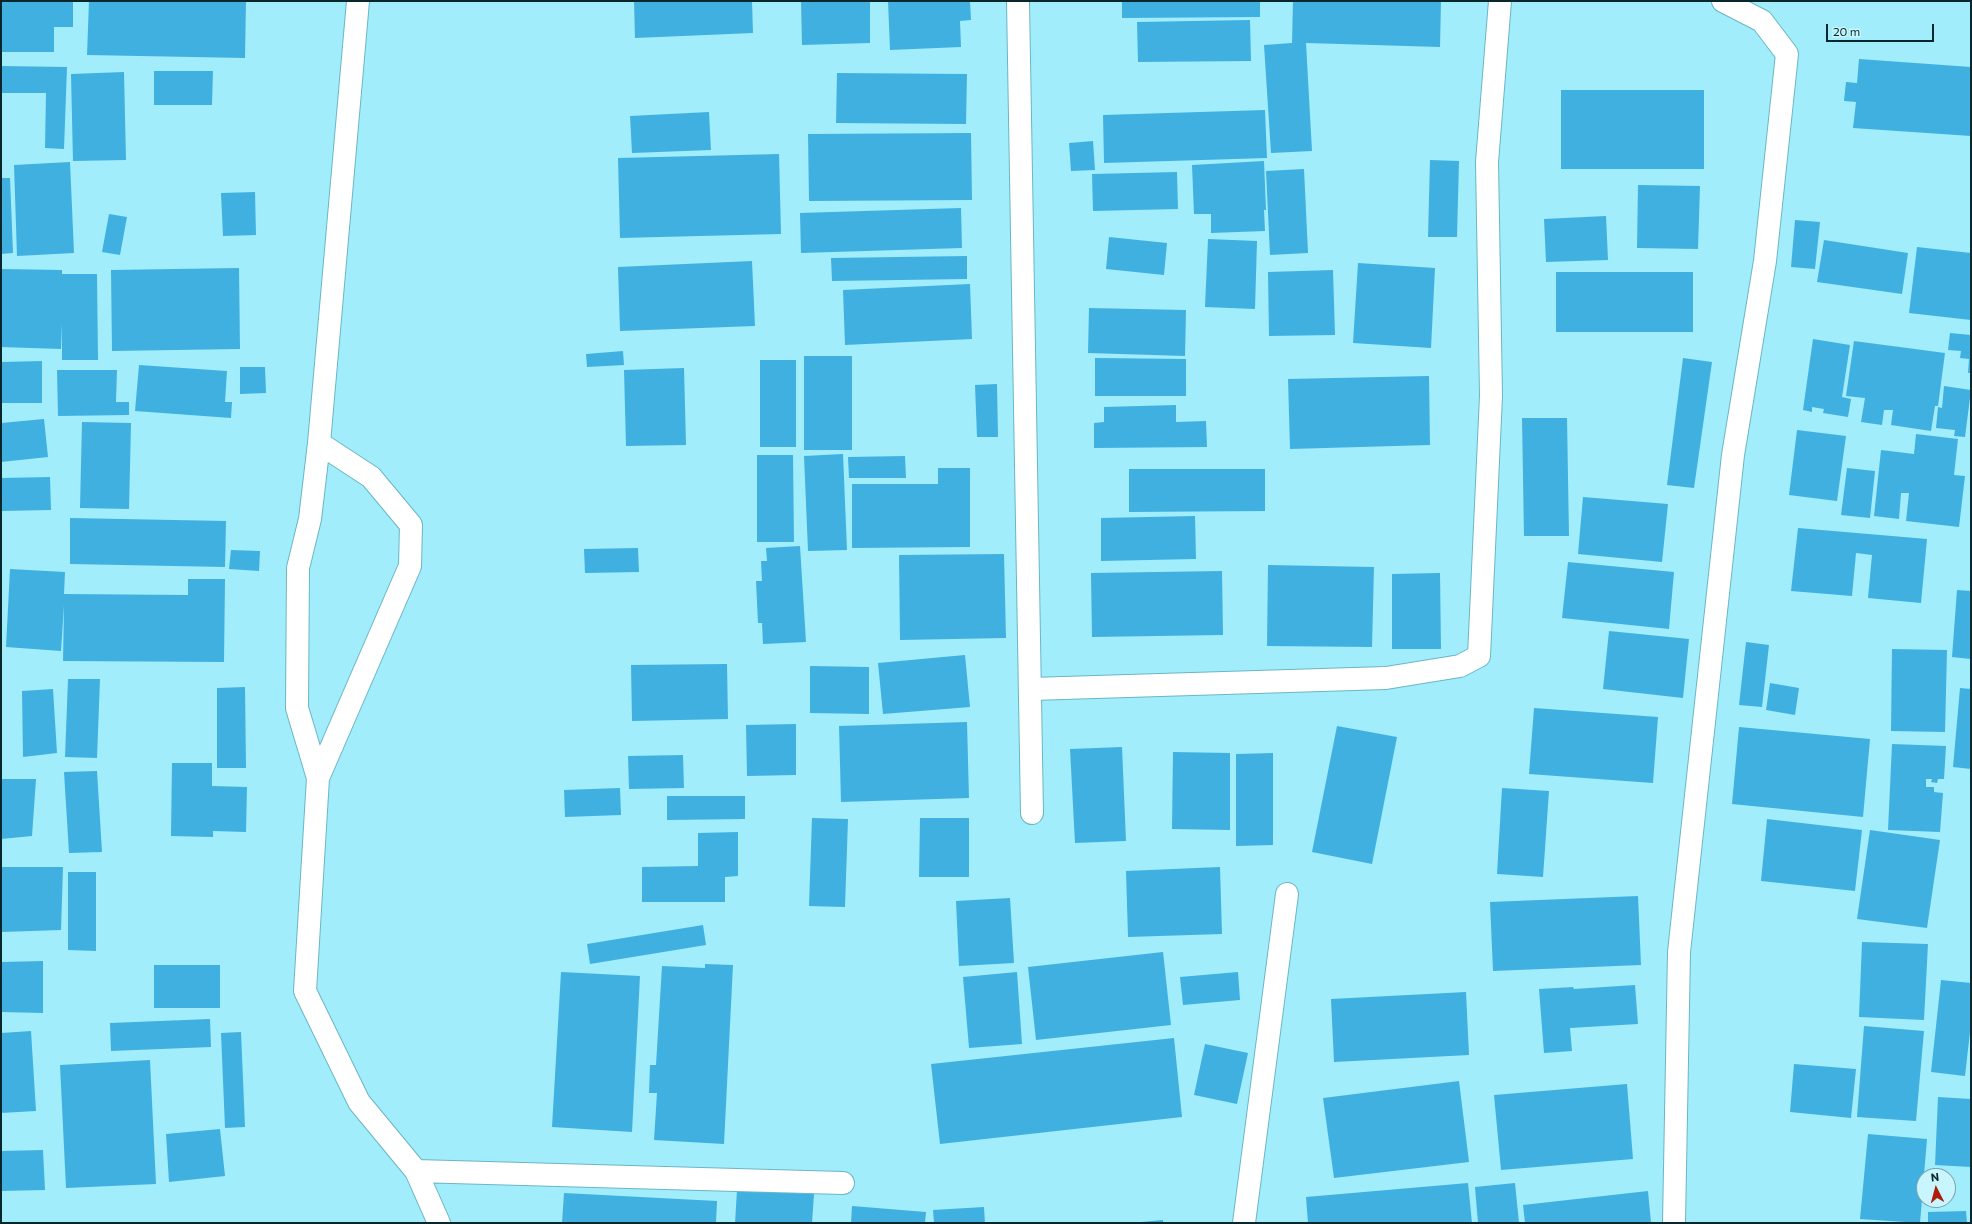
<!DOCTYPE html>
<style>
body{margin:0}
#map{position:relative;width:1972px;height:1224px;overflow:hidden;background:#a1edfc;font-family:Commissioner,sans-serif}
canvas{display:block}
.frame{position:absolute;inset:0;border:2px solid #06272c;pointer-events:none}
.north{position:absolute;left:1916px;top:1168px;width:40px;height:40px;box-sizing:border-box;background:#c9f5fe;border:1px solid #7ba3aa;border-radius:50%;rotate:354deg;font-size:11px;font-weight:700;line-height:16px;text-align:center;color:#06272c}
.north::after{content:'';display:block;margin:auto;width:14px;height:18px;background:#ad1e0b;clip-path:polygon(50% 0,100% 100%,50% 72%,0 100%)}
.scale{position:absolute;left:1826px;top:24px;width:108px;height:18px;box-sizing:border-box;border:2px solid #06272c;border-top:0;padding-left:5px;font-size:12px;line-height:14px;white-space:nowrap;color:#06272c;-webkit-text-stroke:3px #c9f5fe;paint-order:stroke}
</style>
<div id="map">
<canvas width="1972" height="1224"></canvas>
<div class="frame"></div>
<div class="north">N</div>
<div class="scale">20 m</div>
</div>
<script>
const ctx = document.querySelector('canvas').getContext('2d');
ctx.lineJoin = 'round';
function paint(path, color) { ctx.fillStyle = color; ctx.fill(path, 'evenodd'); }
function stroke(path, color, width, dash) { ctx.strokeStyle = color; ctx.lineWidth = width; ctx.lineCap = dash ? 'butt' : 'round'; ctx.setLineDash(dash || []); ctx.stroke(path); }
const building = new Path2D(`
 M1 1H73V27H54V52H1Z
 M89 1H246L245 58 87 55Z
 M634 1H752L753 33 635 38Z
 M801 1H870V43L802 45Z
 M888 1H970L971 20 960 21 961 47 890 50Z
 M1122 1H1260V17L1122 18Z
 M1293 1H1441L1440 47 1306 43 1312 151 1271 153 1264 45 1292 43Z
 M1250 20 1251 61 1138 62 1137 22Z
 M1859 59 1971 67V136L1853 128 1856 102 1844 101 1846 82 1857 83Z
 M1 66 67 67 64 149 45 148 46 93H1Z
 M154 71H213L212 105H154Z
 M124 72 126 160 73 161 71 74Z
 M837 73 967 74 966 124 836 123Z
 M1561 90H1704V169H1561Z
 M1265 110 1267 158 1104 163 1103 115Z
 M709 112 711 150 632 153 630 116Z
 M971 133 972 200 809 201 808 134Z
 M1093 141 1095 170 1071 171 1069 143Z
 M779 154 781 234 620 238 618 158Z
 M1430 160 1459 161 1457 237H1428Z
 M1264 161 1266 210H1264L1265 231 1211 233V214H1194L1192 165Z
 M70 162 74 253 17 256 14 165Z
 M1304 169 1308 253 1270 255 1266 171Z
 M1177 172 1178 209 1093 211 1092 174Z
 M1 178H10L13 253 1 254Z
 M1638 185 1700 186 1698 249 1637 248Z
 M255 192 256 235 223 236 221 193Z
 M961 208 962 248 801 253 800 213Z
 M109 214 127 217 120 255 102 252Z
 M1606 216 1608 260 1546 262 1544 219Z
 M1795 220 1820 222 1815 269 1791 267Z
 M1109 237 1167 243 1164 275 1106 269Z
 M1208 239 1257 241 1255 309 1205 307Z
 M1824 240 1908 253 1902 294 1817 282Z
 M1917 247 1971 253V320L1909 313Z
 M967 256V279L832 281 831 258Z
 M752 261 755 326 620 331 618 267Z
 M1358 263 1435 268 1431 348 1353 343Z
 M239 268 240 349 112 351 111 270Z
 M1 269 62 270V274H97L98 360H62V323L61 349 1 347Z
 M1333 270 1335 335 1269 336 1268 272Z
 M1556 272H1693V332H1556Z
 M970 284 972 339 845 345 843 290Z
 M1089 308 1186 310 1185 356 1088 353Z
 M1950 333 1971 335V373H1968L1969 359 1960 358 1961 351 1948 350Z
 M1813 339 1850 345 1842 397 1851 399 1848 417 1823 413 1824 409 1812 407V412L1803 410Z
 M1854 341 1945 353 1938 406H1935L1931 431 1891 425 1893 410H1884L1882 425 1861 422 1865 398 1846 396Z
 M623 351 624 365 587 367 586 354Z
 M804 356H852V450H804Z
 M1095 358 1186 359V396H1095Z
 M1683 358 1712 362 1694 488 1667 485Z
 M760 360H796V447H760Z
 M42 361V403H1V362Z
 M139 365 227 371 225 402H232L231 418 135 411Z
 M240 367H265L266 393 240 394Z
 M684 368 686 445 626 446 624 370Z
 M57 370H117L116 402H129V415L58 416Z
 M1429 376 1430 445 1290 449 1288 379Z
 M997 384 998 437H977L975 385Z
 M1944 386 1971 390 1965 437 1954 436 1955 430 1936 428 1938 407 1942 408Z
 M1176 405V422L1206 421 1207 447 1094 448V423L1104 422V407Z
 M1522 418H1567L1569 536H1524Z
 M44 419 48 457 1 462V423Z
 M82 422 131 423 129 509 80 508Z
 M1797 430 1846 436 1837 501 1789 495Z
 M1916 434 1958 439 1954 475 1965 476 1959 527 1906 521 1909 493H1901L1899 519 1874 516 1881 450 1914 454Z
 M843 454 847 550 808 551 804 456Z
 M757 455H793L794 542H757Z
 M905 456 906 478H849L848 457Z
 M938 468H970V547L852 548V484H938Z
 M1847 468 1875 471 1870 518 1841 515Z
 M1129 469H1265V511L1129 512Z
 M50 477 51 510 1 511V478Z
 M1583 497 1668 504 1662 562 1578 554Z
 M1195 516 1196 559 1101 561V518Z
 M70 518 226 521 225 567 70 564Z
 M1798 528 1927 539 1921 603 1868 598 1872 555 1856 553 1852 596 1791 591Z
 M800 546 806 642 763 644 762 623H758L756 581H762L761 561H767L766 548Z
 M638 548 639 572 585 573 584 549Z
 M231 550 260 551 259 571 229 569Z
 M1004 554 1006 638 900 640 899 555Z
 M1568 562 1674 572 1669 629 1562 618Z
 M1268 565 1374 567 1372 647 1267 646Z
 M10 569 65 572 64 594 188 595V579H225L224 662 63 661 64 605 61 651 6 647Z
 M1222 571 1223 635 1092 637 1091 573Z
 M1440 573 1441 649H1392V574Z
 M1957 590 1971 591V659L1952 657Z
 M1609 631 1689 639 1683 698 1603 689Z
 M1746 642 1769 645 1762 707 1739 705Z
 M1892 649 1947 650 1945 732 1891 731Z
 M965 655 970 707 883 714 878 663Z
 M727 664 728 719 632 721 631 665Z
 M810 666 869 667V714L810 713Z
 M68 679H100L97 758 65 757Z
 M1770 683 1799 688 1795 715 1766 710Z
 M245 687 246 768H217V688Z
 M1960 688 1971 689V769L1953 767Z
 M53 689 57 753 23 757 22 691Z
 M1534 708 1658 717 1653 783 1529 774Z
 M967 722 969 798 841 802 839 726Z
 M796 724V775L747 776 746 725Z
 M1337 726 1397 737 1372 864 1312 852Z
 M1739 727 1870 739 1863 817 1732 804Z
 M1892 744 1946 746 1944 779H1938L1937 783 1931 782 1932 779H1926V787H1934V792L1943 793 1940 832 1888 830Z
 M1122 747 1126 841 1075 843 1070 749Z
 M1173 752 1230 753V830L1172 829Z
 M1273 753V845L1236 846V754Z
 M683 755 684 788 629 789 628 756Z
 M172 763H212V786L247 787 246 832 213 831V837L171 836Z
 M97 771 102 852 69 853 64 772Z
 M1 779H36L32 836 1 839Z
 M620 788 621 815 565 817 564 790Z
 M1502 788 1549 791 1543 877 1497 874Z
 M667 796H745V819L667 820Z
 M812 818 848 819 845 907 809 906Z
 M920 818H969V877H919Z
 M1767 819 1862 830 1855 891 1761 881Z
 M1870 830 1940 840 1927 928 1857 919Z
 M738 832V876L725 877V902H642V867L698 866V833Z
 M1 867H63L61 930 1 932Z
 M1220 867 1222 934 1128 937 1126 871Z
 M68 872H96V951L68 950Z
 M1638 896 1641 965 1493 971 1490 902Z
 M1010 898 1014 963 959 966 956 901Z
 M703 925 706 945 590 964 587 944Z
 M1862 942 1928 944 1924 1020 1859 1017Z
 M1163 952 1171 1025 1036 1040 1028 967Z
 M43 961V1013L1 1012V962Z
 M705 964 733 965 724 1144 654 1140 657 1093H649L650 1065H656L662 966 705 968Z
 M154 965H220V1008H154Z
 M561 972 640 976 632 1132 552 1127Z
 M1017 972 1022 1044 969 1048 963 977Z
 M1238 972 1240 1000 1183 1005 1180 977Z
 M1941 980 1971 983V1023L1965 1076 1931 1072Z
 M1635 985 1638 1024 1570 1028 1572 1051 1544 1053 1539 989 1573 987 1574 989Z
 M1466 992 1469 1055 1334 1062 1331 999Z
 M210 1019 211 1047 111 1051 110 1023Z
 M1864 1026 1924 1031 1916 1121 1857 1117Z
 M31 1031 36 1111 1 1113V1033Z
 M241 1032 245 1127 225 1128 221 1033Z
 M1174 1038 1182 1117 940 1144 931 1064Z
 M1205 1044 1248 1053 1237 1104 1194 1095Z
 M150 1060 156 1184 66 1188 60 1065Z
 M1794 1064 1856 1069 1851 1118 1790 1112Z
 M1459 1081 1469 1162 1334 1178 1323 1098Z
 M1627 1084 1633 1159 1501 1170 1494 1095Z
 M1938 1097 1971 1099V1167L1935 1165Z
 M220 1129 225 1176 169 1182 166 1134Z
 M1868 1134 1927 1139 1920 1223 1860 1219Z
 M43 1150 45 1190 1 1191V1151Z
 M1468 1183 1472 1223H1308L1306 1197Z
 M1515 1183 1519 1223H1478L1475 1187Z
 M737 1190 814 1194 812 1223H735Z
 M1648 1191 1651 1223H1525L1523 1205Z
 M564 1193 717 1201 716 1223H562Z
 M852 1206 926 1212 925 1223H851Z
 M984 1207 985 1223H934L933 1210Z
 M1966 1211 1967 1223H1928V1212Z
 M1163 1220V1223H1141V1222Z`);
const street = new Path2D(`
 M358 1 319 443 371 477 411 525 410 566 318 778 305 991 359 1102 416 1171 843 1183
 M1018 1 1032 813
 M1031 689 1386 678 1460 666 1479 656 1491 396 1487 162 1500 1
 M318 778 297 708 298 568 310 519 319 443
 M416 1171 439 1223
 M1244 1223 1287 894
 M1674 1223 1679 952 1733 455 1765 261 1787 54 1762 21 1723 1`);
paint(building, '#40b0e1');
stroke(street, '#6bb6c4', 24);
stroke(street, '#fff', 22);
</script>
